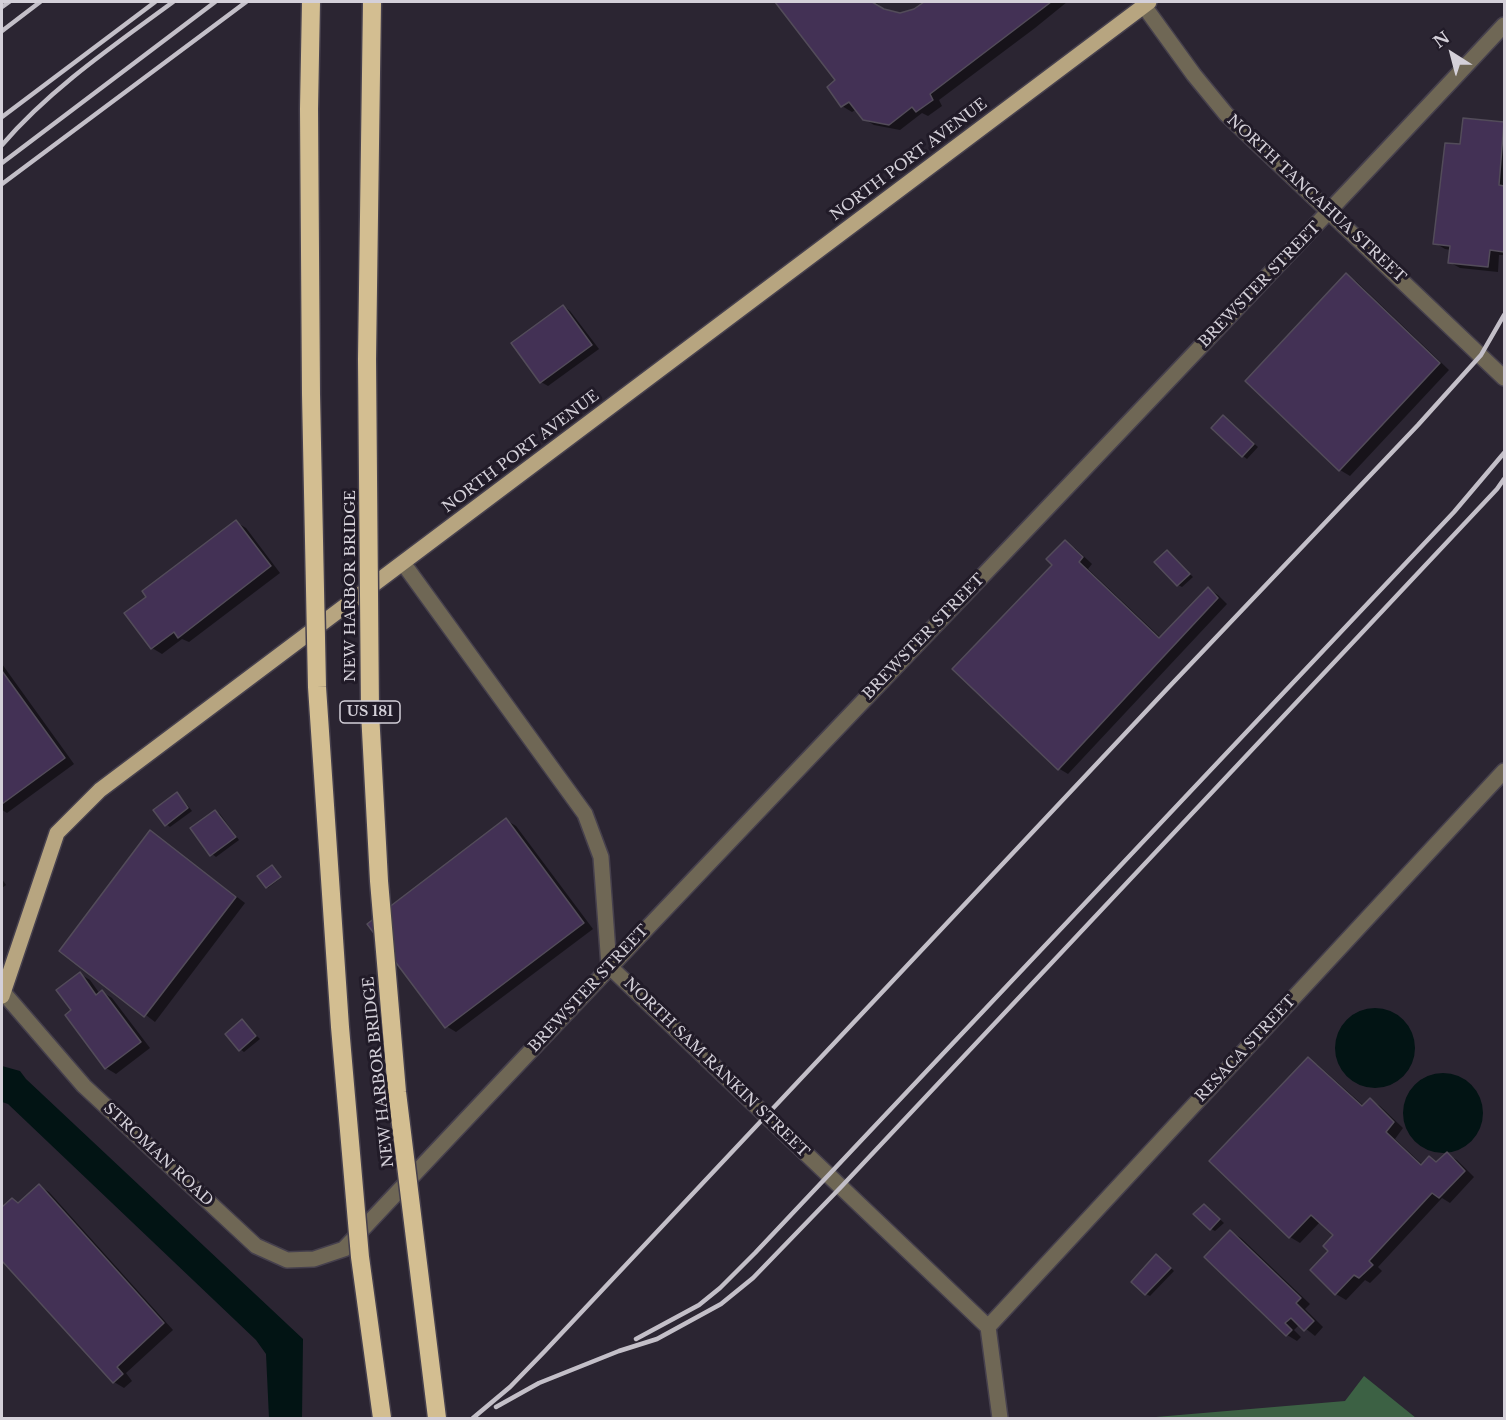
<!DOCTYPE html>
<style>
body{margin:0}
#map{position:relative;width:1506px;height:1420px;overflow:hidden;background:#2b2532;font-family:"Libre Baskerville",serif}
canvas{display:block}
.frame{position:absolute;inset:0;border:3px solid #d4d0d9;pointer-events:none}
.north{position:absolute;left:1422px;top:24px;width:60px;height:60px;-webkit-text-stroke:4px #211b28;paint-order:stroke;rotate:324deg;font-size:16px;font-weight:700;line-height:24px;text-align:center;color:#d4d0d9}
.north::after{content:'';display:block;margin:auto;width:21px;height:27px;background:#d4d0d9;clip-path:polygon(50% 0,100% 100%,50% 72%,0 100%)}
</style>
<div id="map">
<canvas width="1506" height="1420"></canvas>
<div class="frame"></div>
<div class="north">N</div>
</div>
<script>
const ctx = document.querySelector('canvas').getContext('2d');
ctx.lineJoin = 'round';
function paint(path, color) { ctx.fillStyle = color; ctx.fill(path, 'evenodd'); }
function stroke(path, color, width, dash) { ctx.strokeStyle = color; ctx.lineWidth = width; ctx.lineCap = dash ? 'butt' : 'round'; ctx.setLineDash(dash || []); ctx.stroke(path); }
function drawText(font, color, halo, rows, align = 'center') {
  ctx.font = font + ' "Libre Baskerville",serif'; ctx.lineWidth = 6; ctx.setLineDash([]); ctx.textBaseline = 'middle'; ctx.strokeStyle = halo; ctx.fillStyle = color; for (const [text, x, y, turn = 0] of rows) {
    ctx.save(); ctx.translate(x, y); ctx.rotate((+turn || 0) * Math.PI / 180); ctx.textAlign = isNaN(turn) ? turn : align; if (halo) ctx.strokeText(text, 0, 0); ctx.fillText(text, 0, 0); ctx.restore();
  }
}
const forest = new Path2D(`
 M1364 1376 1416 1418H1144L1345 1401Z`);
const water = new Path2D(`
 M1335 1048a40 40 0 1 1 80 0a40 40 0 1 1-80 0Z
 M2 1066 20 1071 26 1079 303 1339 302 1418H269L266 1354 256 1340 8 1104 2 1102Z
 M1403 1113a40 40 0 1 1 80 0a40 40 0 1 1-80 0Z`);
const shadow = new Path2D(`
 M777 2H876L883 10 900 15 915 11 927 2H1067L1035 28 939 100 942 106 928 116 922 113 900 130 874 125 864 119 857 109 852 112 842 106 837 80Z
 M1503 124 1504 255H1499L1498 272 1460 268 1449 262 1451 250 1445 249 1435 243 1461 146Z
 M1346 275 1356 281 1449 370 1350 476 1340 470 1247 381Z
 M563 306 570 311 599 349 548 386 541 382Z
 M1228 420 1258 447 1247 459 1243 456Z
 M236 522 246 528 280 573 189 642 182 639 162 654 152 648Z
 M1065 542 1075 548 1092 564 1088 569 1161 638 1208 589 1218 595 1227 604 1068 774 1058 768 1054 565Z
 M1167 552 1193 577 1182 587 1178 585Z
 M2 664 74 764 7 813 2 810Z
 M177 794 181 797 192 811 170 827 166 824Z
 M215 811 220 814 239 840 216 857 212 854Z
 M506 820 516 826 593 929 456 1032 446 1026Z
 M151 832 245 903 155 1022 61 950Z
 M274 868 281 878 268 888 267 887Z
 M2 879 6 885 2 888Z
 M80 974 90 980 100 994 102 992 112 998 150 1048 116 1074 106 1068 73 1010Z
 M242 1021 260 1039 244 1052 240 1049Z
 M1308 1059 1318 1065 1364 1106 1371 1100 1380 1106 1403 1128 1395 1139 1423 1165 1430 1158 1438 1163 1447 1154 1457 1160 1474 1177 1450 1203 1442 1198 1378 1267 1382 1271 1370 1283 1365 1280 1346 1300 1336 1294 1330 1251 1335 1235 1320 1222 1300 1243 1290 1237Z
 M39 1186 49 1192 173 1330 126 1373 132 1381 124 1388 114 1382 2 1259V1209L12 1200 19 1204Z
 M1208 1208 1224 1223 1215 1231 1211 1229Z
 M1231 1232 1241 1238 1310 1304 1305 1309 1323 1327 1315 1336 1300 1324 1294 1330 1301 1337 1297 1341 1287 1335Z
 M1161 1259 1174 1271 1150 1296 1146 1294Z`);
const building = new Path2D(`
 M775 2H872L884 9 900 13 914 9 924 2H1051L930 94 933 100 916 112 912 107 889 125 863 120 849 102 841 107 827 87 835 80Z
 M1463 118 1504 122 1499 185 1504 186V252L1490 250 1488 267 1448 263 1450 246 1433 244 1445 143 1460 144Z
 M1346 273 1440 363 1339 471 1245 381Z
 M563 305 592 345 540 383 511 343Z
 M1223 415 1254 444 1242 457 1211 428Z
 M236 520 271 566 178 638 174 632 151 649 124 613 146 597 142 591Z
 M1065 540 1083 557 1079 562 1159 638 1208 587 1218 598 1058 770 952 669 1052 565 1046 559Z
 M1167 550 1190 574 1177 586 1154 562Z
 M2 671 65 758 2 804Z
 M177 792 188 808 165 826 153 810Z
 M215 810 236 837 210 856 190 828Z
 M506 818 584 923 445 1028 367 924Z
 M150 830 236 897 144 1017 59 951Z
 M272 865 281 877 266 888 257 876Z
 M80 972 96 995 102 990 141 1042 105 1069 65 1015 71 1010 56 990Z
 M242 1019 256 1036 239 1051 225 1034Z
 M1308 1057 1362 1106 1370 1098 1394 1122 1386 1132 1421 1165 1429 1156 1436 1162 1447 1152 1465 1171 1439 1198 1432 1193 1369 1261 1373 1265 1359 1278 1354 1275 1335 1295 1310 1270 1328 1251 1323 1246 1333 1235 1311 1215 1289 1238 1209 1161Z
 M39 1184 164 1323 117 1367 123 1374 113 1383 2 1261V1207L12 1198 18 1203Z
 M1204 1204 1220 1219 1210 1230 1193 1214Z
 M1230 1230 1301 1298 1296 1303 1314 1321 1304 1331 1291 1318 1285 1323 1292 1330 1286 1336 1204 1257Z
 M1156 1254 1171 1268 1145 1295 1131 1282Z`);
const minor = new Path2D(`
 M1144 6 1194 75 1226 114 1504 378
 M403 563 585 814 601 857 609 966 988 1327 1000 1418
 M2 991 84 1086 256 1246 287 1260 314 1259 344 1249C728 839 1120 436 1504 25
 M988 1327 1504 771`);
const major = new Path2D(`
 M2 996 57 833 100 790 1149 2`);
const rail = new Path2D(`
 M2 7 9 2
 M2 31 40 2
 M2 117 155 2
 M2 145C50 89 113 46 173 2
 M2 163 215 2
 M2 184 246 2
 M636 1339 699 1305 720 1288 755 1253 1454 512 1504 453
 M496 1407 539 1383 619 1351 657 1339 721 1304 753 1278 841 1187 1497 489 1504 479
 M473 1418 510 1387 544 1352 1167 689 1418 425 1481 355 1504 315`);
const highwayBridge = new Path2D(`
 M311 2 309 109 311 394 317 687 340 1027 360 1257 382 1418
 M372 2 367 359 370 712 379 881 397 1092 437 1418`);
const shields = [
 [370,712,60]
];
const shieldNames = [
 ["US 181",370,712]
];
const streetNames = [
 ["NORTH PORT AVENUE",909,160,-37],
 ["NORTH TANCAHUA STREET",1316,199,43],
 ["BREWSTER STREET",1260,285,-46],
 ["NORTH PORT AVENUE",521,452,-37],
 ["NEW HARBOR BRIDGE",351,586,-90],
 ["BREWSTER STREET",924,637,-46],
 ["BREWSTER STREET",589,989,-47],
 ["RESACA STREET",1246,1049,-47],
 ["NORTH SAM RANKIN STREET",716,1068,44],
 ["NEW HARBOR BRIDGE",379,1072,-96],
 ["STROMAN ROAD",158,1155,43]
];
paint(forest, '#3c6144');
paint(water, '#021414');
paint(shadow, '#0007');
paint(building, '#433155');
stroke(building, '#534c5a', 1.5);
stroke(minor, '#46404d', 18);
stroke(major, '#46404d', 18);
stroke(minor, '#6f6755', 15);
stroke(major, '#b7a580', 15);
stroke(rail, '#c3bfc8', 4.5);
stroke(highwayBridge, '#46404d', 21, []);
stroke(highwayBridge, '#d3be91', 18);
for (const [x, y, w] of shields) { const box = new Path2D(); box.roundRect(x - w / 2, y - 11, w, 22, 4.5); ctx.fillStyle = '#211b28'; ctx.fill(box); stroke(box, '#d4d0d9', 1.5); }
drawText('bold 14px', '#d4d0d9', null, shieldNames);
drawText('15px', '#d4d0d9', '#211b28', streetNames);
</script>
